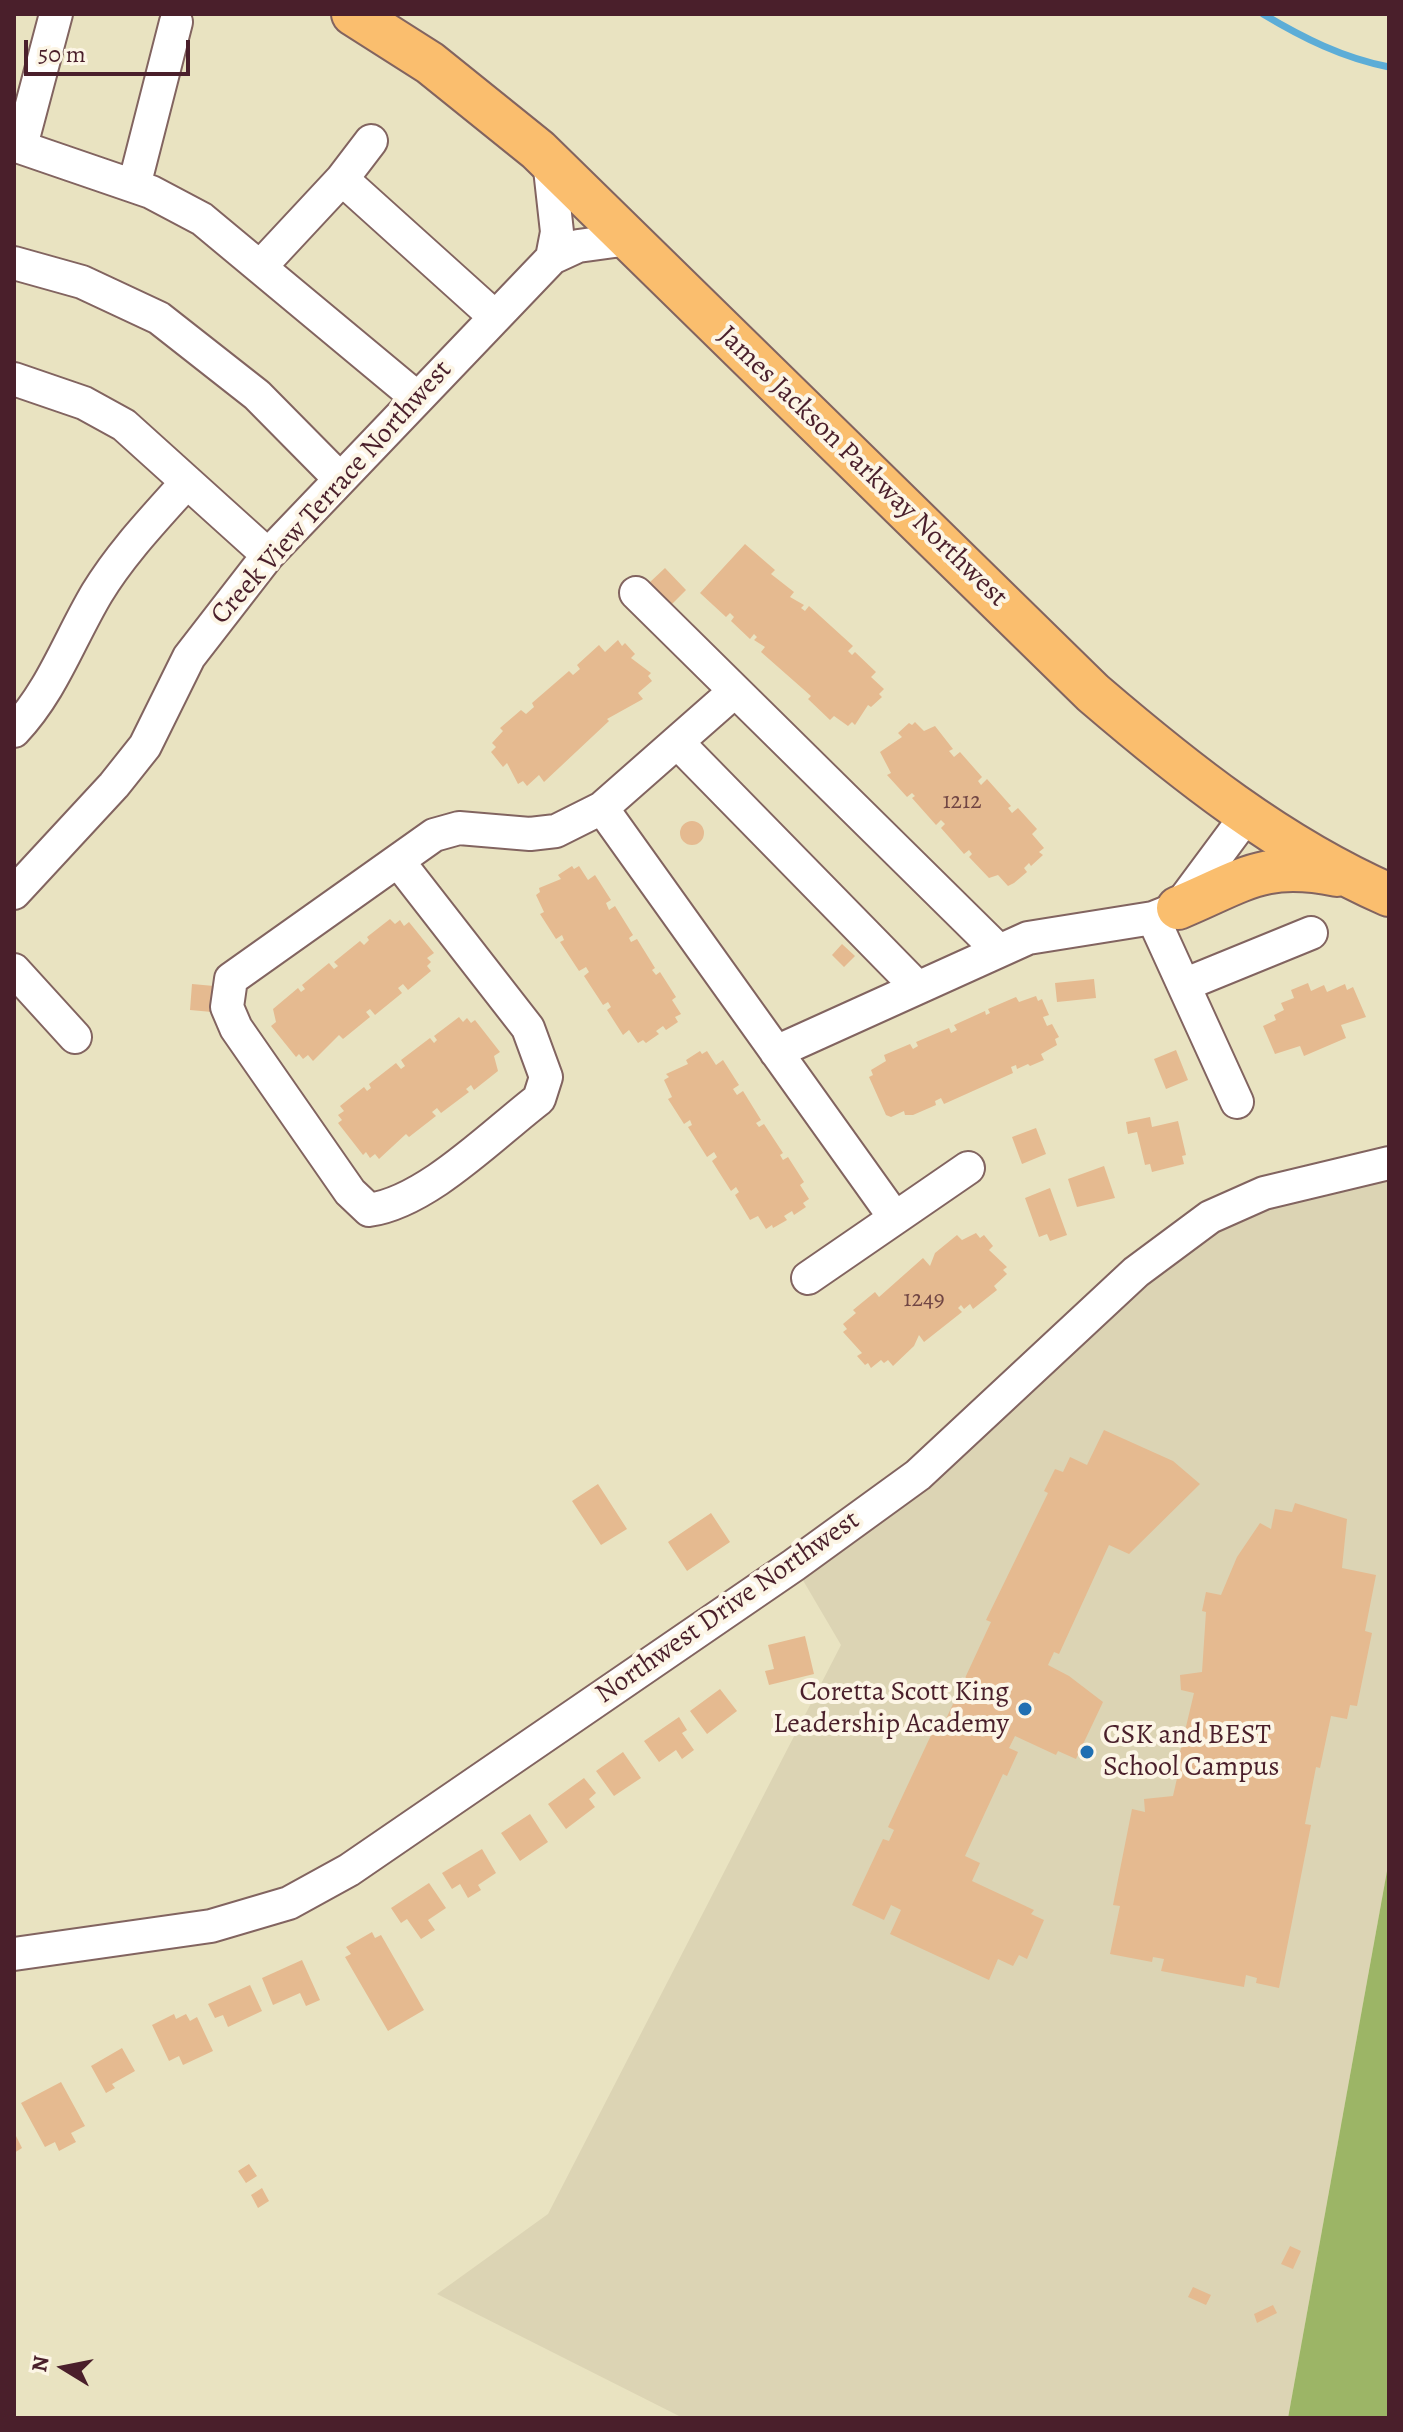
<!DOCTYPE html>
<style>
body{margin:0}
#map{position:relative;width:1403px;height:2432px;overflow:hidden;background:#e9e3c1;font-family:Alegreya,serif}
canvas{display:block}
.frame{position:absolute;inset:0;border:16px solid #4a1f2b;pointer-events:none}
.north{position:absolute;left:24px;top:2328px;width:80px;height:80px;-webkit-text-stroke:6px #fcf5e5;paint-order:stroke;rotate:280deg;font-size:22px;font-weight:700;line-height:32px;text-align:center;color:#4a1f2b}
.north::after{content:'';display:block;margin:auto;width:28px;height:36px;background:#4a1f2b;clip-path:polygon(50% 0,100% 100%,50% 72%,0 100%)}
.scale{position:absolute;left:24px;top:40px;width:166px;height:36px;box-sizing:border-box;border:4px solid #4a1f2b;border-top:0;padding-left:10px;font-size:24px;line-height:28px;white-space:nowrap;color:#4a1f2b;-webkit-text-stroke:6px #fcf5e5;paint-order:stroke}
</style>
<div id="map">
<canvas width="1403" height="2432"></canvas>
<div class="frame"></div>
<div class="north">N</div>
<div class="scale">50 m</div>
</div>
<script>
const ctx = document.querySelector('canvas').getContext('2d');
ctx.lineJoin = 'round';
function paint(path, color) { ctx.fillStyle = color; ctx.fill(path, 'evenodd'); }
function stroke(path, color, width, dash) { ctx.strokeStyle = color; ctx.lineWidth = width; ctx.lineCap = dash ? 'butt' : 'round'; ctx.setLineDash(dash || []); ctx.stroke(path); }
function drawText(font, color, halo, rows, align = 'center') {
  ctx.font = font + ' Alegreya,serif'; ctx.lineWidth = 8; ctx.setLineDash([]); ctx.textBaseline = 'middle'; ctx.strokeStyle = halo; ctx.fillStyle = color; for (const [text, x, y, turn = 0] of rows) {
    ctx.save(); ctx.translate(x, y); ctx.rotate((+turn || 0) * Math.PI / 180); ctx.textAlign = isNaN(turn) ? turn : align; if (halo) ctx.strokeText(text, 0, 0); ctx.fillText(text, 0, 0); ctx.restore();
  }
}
const built = new Path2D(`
 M1389 1163V1860L1288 2418H683L437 2294 548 2214 841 1645 794 1565 1210 1217Z`);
const forest = new Path2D(`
 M1389 1860V2418H1288Z`);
const stream = new Path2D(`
 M1263 14C1303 38 1343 58 1389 67`);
const building = new Path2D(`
 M745 544 775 570 771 574 794 592 790 597 804 605 801 608 805 611 809 606 853 646 848 651 852 655 855 652 876 672 871 677 884 689 879 694 882 697 871 707 868 705 855 725 852 722 848 726 834 716 830 720 808 699 811 696 761 652 765 647 754 640 757 637 754 634 750 639 731 621 734 617 730 613 726 617 700 593Z
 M665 568 686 590 671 605 649 583Z
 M618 640 622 646 625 643 635 654 631 658 651 673 648 676 652 681 638 693 643 699 607 719 609 721 544 782 539 775 527 786 523 781 518 784 507 763 503 767 491 752 496 747 492 743 503 731 500 728 521 710 526 714 534 707 532 703 569 671 573 675 580 669 577 665 599 645 605 652Z
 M915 722 924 731 935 726 953 749 949 751 954 757 960 752 982 777 978 781 981 785 987 779 1011 806 1008 808 1012 813 1018 808 1037 829 1032 834 1044 848 1039 852 1043 855 1031 866 1029 863 1024 868 1027 872 1014 883 1008 886 998 875 989 878 969 857 972 854 969 850 964 854 941 828 945 824 941 820 936 825 912 798 915 796 912 793 907 797 887 775 891 773 880 752 902 737 898 733 909 723 912 725Z
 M680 833a12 12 0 1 1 24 0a12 12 0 1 1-24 0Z
 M572 866 574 869 579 866 588 880 595 875 611 900 606 903 609 910 615 906 633 935 629 938 631 942 637 939 655 968 652 970 656 975 660 972 676 997 672 1000 681 1014 675 1017 678 1022 666 1030 663 1026 656 1031 659 1034 646 1043 643 1040 638 1043 629 1030 623 1035 607 1010 611 1007 608 1002 603 1005 584 976 589 972 586 967 579 971 560 942 564 940 562 935 556 939 540 914 544 912 536 895 540 892 539 888 561 879 558 875Z
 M390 919 395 924 400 920 404 926 409 922 434 953 427 958 431 962 427 966 431 971 408 990 403 984 398 988 402 993 375 1015 370 1009 366 1012 370 1017 343 1039 339 1035 313 1061 308 1055 303 1059 299 1054 296 1057 271 1026 276 1022 273 1009 298 988 301 992 305 989 302 985 329 963 334 969 338 966 334 962 360 941 364 945 369 940 367 937Z
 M842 944 855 956 844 967 832 955Z
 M1094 979 1096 998 1057 1002 1055 983Z
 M1308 983 1311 991 1324 985 1327 992 1345 984 1347 990 1353 987 1366 1017 1341 1025 1346 1038 1304 1056 1300 1046 1275 1054 1263 1026 1276 1020 1274 1015 1284 1010 1281 1003 1294 998 1291 990Z
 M192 984 214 986 212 1012 190 1010Z
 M1036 996 1038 1001 1042 999 1049 1015 1043 1017 1047 1026 1052 1024 1059 1037 1055 1039 1057 1045 1041 1054 1044 1060 1030 1066 1028 1064 1017 1069 1016 1065 1011 1067 1013 1073 944 1104 941 1098 935 1101 936 1105 913 1115H905L904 1111 891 1117 886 1115 869 1077 873 1075 871 1070 886 1061 884 1055 910 1044 913 1049 918 1046 916 1042 949 1028 951 1033 957 1030 954 1025 985 1011 986 1015 990 1013 988 1009 1016 997 1019 1002Z
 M459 1017 463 1022 467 1018 471 1023 475 1020 500 1052 494 1056 498 1071 474 1090 471 1085 466 1089 469 1092 441 1113 437 1108 432 1112 436 1116 409 1137 406 1134 379 1159 375 1154 370 1158 366 1152 363 1155 338 1123 342 1120 338 1115 344 1111 340 1106 364 1087 367 1091 371 1088 369 1084 396 1063 401 1069 405 1066 401 1060 430 1038 434 1043 437 1040 434 1036Z
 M1176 1050 1188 1080 1166 1089 1154 1059Z
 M700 1051 702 1054 707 1051 716 1065 723 1060 739 1085 733 1089 737 1095 743 1091 761 1120 756 1123 759 1127 764 1124 783 1153 780 1155 783 1160 788 1157 804 1182 800 1185 809 1199 803 1203 806 1207 794 1215 792 1211 784 1216 787 1220 773 1228 772 1225 766 1229 758 1216 750 1220 735 1195 739 1192 736 1187 731 1191 712 1161 717 1157 714 1152 707 1157 688 1127 692 1125 690 1120 684 1124 668 1099 672 1097 664 1080 669 1077 666 1074 688 1064 686 1060Z
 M1150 1117 1152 1127 1178 1121 1186 1155 1182 1156 1184 1164 1152 1172 1150 1164 1145 1165 1137 1132 1128 1134 1126 1122Z
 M1036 1128 1046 1154 1022 1164 1012 1137Z
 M1104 1166 1115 1198 1077 1207 1068 1179Z
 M1050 1188 1067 1235 1050 1241 1047 1234 1039 1237 1025 1198Z
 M976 1233 980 1238 984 1235 993 1246 989 1250 1007 1267 1003 1270 1007 1274 994 1286 997 1290 973 1309 970 1304 964 1309 961 1305 958 1308 962 1312 924 1342 919 1335 914 1346 893 1366 888 1360 884 1363 881 1360 871 1368 868 1363 865 1365 857 1356 862 1353 843 1332 847 1329 843 1324 856 1313 853 1310 875 1292 879 1297 923 1258 930 1266 935 1253 957 1235 962 1240Z
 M1104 1430 1173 1461 1200 1484 1129 1554 1109 1545 1059 1654 1054 1652 1048 1665 1069 1676 1103 1702 1076 1759 1058 1751 1056 1755 1015 1736 1009 1748 1018 1752 1007 1776 1003 1774 965 1856 980 1863 972 1881 1034 1910 1031 1914 1044 1920 1027 1959 1019 1955 1013 1966 998 1959 989 1980 890 1934 901 1910 891 1905 884 1920 852 1905 883 1839 889 1841 894 1830 888 1827 940 1716 946 1719 991 1622 986 1620 1048 1493 1044 1491 1055 1469 1063 1472 1070 1457 1087 1465Z
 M598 1484 627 1529 601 1545 572 1501Z
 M1295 1503 1347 1519 1342 1568 1376 1575 1365 1631 1372 1633 1357 1706 1350 1705 1347 1719 1331 1716 1320 1768 1316 1767 1305 1824 1311 1825 1279 1988 1256 1983 1257 1978 1246 1975 1244 1987 1161 1971 1164 1959 1153 1957 1152 1962 1110 1954 1120 1906 1113 1905 1132 1809 1145 1812 1144 1799 1173 1796 1178 1774 1175 1773 1194 1693 1181 1690 1180 1675 1202 1672 1206 1612 1202 1611 1206 1592 1221 1595 1237 1557 1260 1523 1271 1529 1275 1509 1292 1512Z
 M711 1513 730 1542 687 1571 668 1542Z
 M805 1636 814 1674 769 1685 765 1671 774 1669 768 1645Z
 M720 1689 737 1711 707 1734 690 1711Z
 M679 1717 687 1730 682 1733 694 1750 682 1759 676 1750 659 1762 644 1741Z
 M623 1752 641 1778 614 1796 596 1771Z
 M584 1778 596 1793 589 1799 595 1807 566 1829 548 1804Z
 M530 1814 548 1842 520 1861 501 1833Z
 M482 1849 496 1873 478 1885 481 1890 468 1898 460 1884 452 1889 442 1873Z
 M429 1883 446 1908 428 1920 435 1930 421 1939 407 1919 401 1923 391 1908Z
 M372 1932 375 1938 381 1935 424 2010 388 2031 345 1957 351 1954 346 1947Z
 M302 1960 320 2000 306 2006 300 1993 273 2005 262 1978Z
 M250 1985 262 2011 228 2027 223 2015 215 2018 208 2004Z
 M174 2014 176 2019 186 2014 190 2021 197 2017 213 2051 183 2065 179 2056 169 2061 152 2025Z
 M122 2048 135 2071 112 2084 115 2088 106 2093 91 2066Z
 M61 2082 85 2126 71 2133 76 2142 59 2151 55 2142 45 2147 21 2103Z
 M14 2132 22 2148 14 2153Z
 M249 2164 257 2176 246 2183 238 2171Z
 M262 2188 269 2201 258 2208 251 2195Z
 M1290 2246 1301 2251 1293 2269 1281 2264Z
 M1193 2287 1211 2295 1206 2305 1188 2297Z
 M1273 2305 1277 2313 1257 2323 1254 2314Z`);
const minor = new Path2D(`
 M14 145 151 192 202 219 416 397
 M21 146 56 14
 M549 160 557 232 552 258
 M342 179 494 316
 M134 186 176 22
 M14 263 82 282 159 318 257 395 339 478
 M260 267 342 179 371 141
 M14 379 84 403 124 425 268 555
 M636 593 999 951
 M14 731C52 691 69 640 97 593 122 552 155 518 187 482
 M677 742 917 987
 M602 808 895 1218
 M398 861 528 1028 546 1077 539 1099C492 1135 427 1202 369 1210L350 1192 236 1028 227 1007 231 979 434 835 459 828 530 834 556 831 602 808 735 691
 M14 893 114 785 145 746 189 657 268 555 552 258 578 246 629 239
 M1153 918 1237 1102
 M14 970 75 1037
 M1186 984 1311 933
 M776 1052 1028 938 1153 918 1178 908 1247 815
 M808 1278 968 1168
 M14 1954 211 1926 289 1903 349 1870 794 1565 918 1475 1136 1272 1210 1217 1264 1193 1389 1163`);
const major = new Path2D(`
 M353 14 430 63 538 150 1093 693C1184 771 1278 846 1389 895
 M1178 908C1243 881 1263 860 1337 875`);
const markers = [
 [1025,1709,8,"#1f6fb2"],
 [1087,1752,8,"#1f6fb2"]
];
const numberNames = [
 ["1212",962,802],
 ["1249",924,1300]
];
const streetNames = [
 ["James Jackson Parkway Northwest",862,467,44],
 ["Creek View Terrace Northwest",332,493,-48],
 ["Northwest Drive Northwest",728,1608,-35]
];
const poiNames = [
 ["Coretta Scott King",1009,1693],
 ["Leadership Academy",1009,1725],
 ["CSK and BEST",1103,1736,"left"],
 ["School Campus",1103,1768,"left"]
];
paint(built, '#dcd4b4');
paint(forest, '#9cb566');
stroke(stream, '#5cadd7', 7);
paint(building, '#e5ba90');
stroke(minor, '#826460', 36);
stroke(major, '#826460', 46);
stroke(minor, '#fff', 32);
stroke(major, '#fabe6e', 42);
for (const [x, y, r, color] of markers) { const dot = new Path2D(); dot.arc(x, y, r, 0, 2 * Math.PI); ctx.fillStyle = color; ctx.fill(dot); stroke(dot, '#fcf5e5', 3); }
drawText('24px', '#714644', null, numberNames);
drawText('28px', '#4a1f2b', '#fcf5e5', streetNames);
drawText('28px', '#4a1f2b', '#fcf5e5', poiNames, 'right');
</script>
